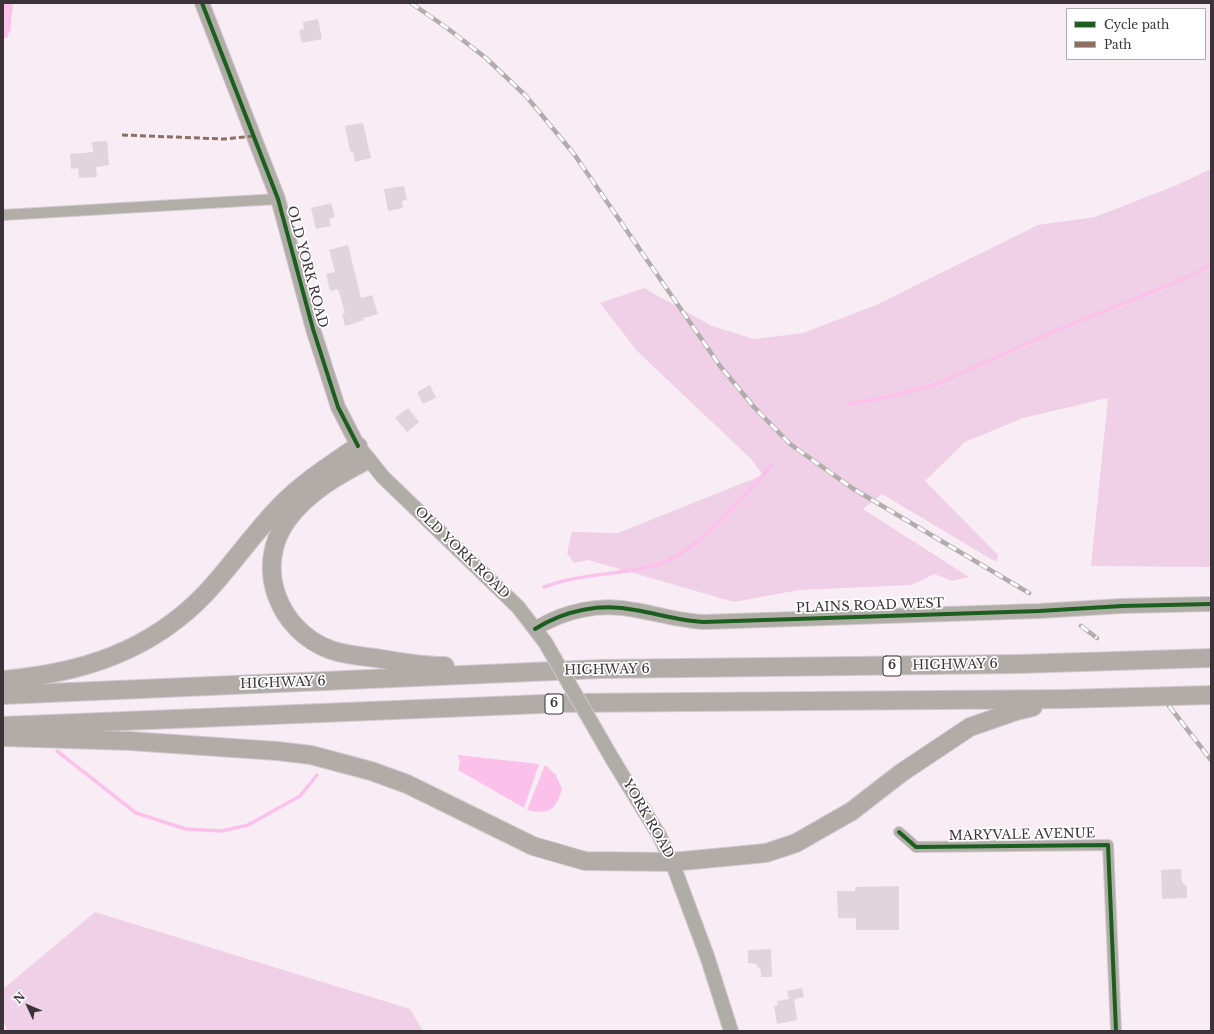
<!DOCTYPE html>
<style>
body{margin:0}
#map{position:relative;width:1214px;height:1034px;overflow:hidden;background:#f9edf5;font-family:"Libre Baskerville",serif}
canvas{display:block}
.frame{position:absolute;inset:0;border:4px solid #3c3339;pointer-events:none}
.legend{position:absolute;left:1066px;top:8px;width:140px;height:52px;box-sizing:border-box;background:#fff;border:1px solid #b1adb0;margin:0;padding:5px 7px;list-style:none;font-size:12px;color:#3c3339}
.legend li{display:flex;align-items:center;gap:8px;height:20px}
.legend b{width:20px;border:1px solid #b1adb0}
.north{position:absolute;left:8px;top:986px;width:40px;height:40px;-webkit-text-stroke:3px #fff;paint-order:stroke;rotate:314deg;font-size:11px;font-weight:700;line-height:16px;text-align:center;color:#3c3339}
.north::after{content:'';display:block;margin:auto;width:14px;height:18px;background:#3c3339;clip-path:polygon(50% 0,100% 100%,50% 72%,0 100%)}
</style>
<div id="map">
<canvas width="1214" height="1034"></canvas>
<div class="frame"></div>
<ul class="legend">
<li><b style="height:5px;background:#1b5e20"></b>Cycle path</li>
<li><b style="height:5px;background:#8d6e63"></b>Path</li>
</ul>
<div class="north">N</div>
</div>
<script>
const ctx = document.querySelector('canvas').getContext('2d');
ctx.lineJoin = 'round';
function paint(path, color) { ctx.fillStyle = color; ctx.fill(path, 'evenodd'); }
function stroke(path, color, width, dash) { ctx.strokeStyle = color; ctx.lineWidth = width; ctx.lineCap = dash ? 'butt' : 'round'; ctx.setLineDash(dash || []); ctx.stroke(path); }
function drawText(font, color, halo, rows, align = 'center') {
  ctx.font = font + ' "Libre Baskerville",serif'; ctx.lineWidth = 3.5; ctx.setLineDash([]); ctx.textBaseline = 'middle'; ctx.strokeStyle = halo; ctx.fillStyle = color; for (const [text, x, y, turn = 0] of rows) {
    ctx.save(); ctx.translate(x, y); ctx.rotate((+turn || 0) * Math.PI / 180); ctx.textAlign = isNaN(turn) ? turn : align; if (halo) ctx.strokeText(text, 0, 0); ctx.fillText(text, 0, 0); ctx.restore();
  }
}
const green = new Path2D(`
 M1211 169V567L1091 566 1108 398 1023 418 965 442 925 481 998 555 996 562 882 494 863 509 969 577 952 581 934 574 912 585 799 590 734 602 588 560 574 563 567 553 572 532 618 533 763 475 750 458 637 351 600 303 644 288 712 326 754 339 803 333 876 305 1038 225 1095 217 1177 185Z
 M95 912 410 1009 423 1031H7L3 1019V989Z`);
const water = new Path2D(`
 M3 3H13L10 32 7 34 8 37 3 39Z
 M458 755 539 764 524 808 458 770 460 762Z
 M545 765 556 775 562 789C556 810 549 815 527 810Z`);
const stream = new Path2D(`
 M848 404 887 397 937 384 1050 333 1193 275 1211 264
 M544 587C578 574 614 575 649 567 694 558 741 498 772 465
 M57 751 136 813 186 829 222 831 248 825 300 796 317 775`);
const building = new Path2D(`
 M318 19 322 39 302 43 299 30 304 29 303 22Z
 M363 123 371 158 355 162 353 152 350 151 345 126Z
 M107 141 109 165 96 167 97 177 79 178 78 168 71 169 70 154 93 152 92 142Z
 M404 186 407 200 402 201 403 208 388 211 384 189Z
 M331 203 335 217 329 219 331 226 316 229 311 208Z
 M348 245 361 298 372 295 378 314 363 318 364 320 345 326 342 314 345 313 338 289 330 291 326 274 335 272 329 250Z
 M430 385 436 398 423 404 417 392Z
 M408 408 419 422 407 432 395 418Z
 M1181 869 1182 882 1187 887V898L1162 899 1161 870Z
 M899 886V930H856V918H838L837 891H855V887Z
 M771 949 772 977H761V971L756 964 748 963V950Z
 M802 988 804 997 794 999 797 1020 777 1024 774 1006 778 1005 777 1001 789 999 787 991Z`);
const street = new Path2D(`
 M3 215 278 199
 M899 832 916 847 1108 845 1116 1031`);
const secondary = new Path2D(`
 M202 3 278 199 313 329 338 407 358 446 383 477 518 607 545 642
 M535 629C565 610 601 603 635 610 659 614 680 621 704 622L1039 611 1122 606 1211 604
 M613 760 659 835 672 862 707 956 731 1031`);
const highway = new Path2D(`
 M367 460C338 475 308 492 288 519 253 566 278 631 331 650 345 655 361 656 376 658 399 662 422 666 445 666
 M3 680C82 673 151 651 206 593 232 565 253 534 279 507 302 483 330 465 358 446
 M3 695 600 669 1019 664 1211 658
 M3 726 567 703 1065 699 1211 695
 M3 737 130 741 277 751 311 755 371 771 407 784 533 846 585 861 672 862 766 853 796 843 852 811 901 773 970 727 1016 711 1033 707`);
const rail = new Path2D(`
 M411 3 447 28 486 58 526 96 574 154 720 366 754 407 790 444 852 488 1029 593
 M1081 626 1097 638
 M1169 706 1211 760`);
const secondaryBridge = new Path2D(`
 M545 642 613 760`);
const quiet = new Path2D(`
 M122 135 224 139 254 136`);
const cycleway = new Path2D(`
 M202 3 278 199 313 329 338 407 358 446
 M535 629C565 610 601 603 635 610 659 614 680 621 704 622L1039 611 1122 606 1211 604
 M899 832 916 847 1108 845 1116 1031`);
const shields = [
 [892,666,18],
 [554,704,18]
];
const shieldNames = [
 ["6",892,666],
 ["6",554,704]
];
const streetNames = [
 ["OLD YORK ROAD",307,267,75],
 ["OLD YORK ROAD",462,553,44],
 ["PLAINS ROAD WEST",870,606,-2],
 ["HIGHWAY 6",955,665,-1],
 ["HIGHWAY 6",607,670,-1],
 ["HIGHWAY 6",283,683,-2],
 ["YORK ROAD",648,819,60],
 ["MARYVALE AVENUE",1022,835,-1]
];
paint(green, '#f0d0e6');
paint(water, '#fbc1ea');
stroke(stream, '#fbc1ea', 3.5);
paint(building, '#dfd5db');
stroke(street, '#d2c9cf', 12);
stroke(secondary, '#d2c9cf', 16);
stroke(highway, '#d2c9cf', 20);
stroke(street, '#b0aea7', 10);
stroke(secondary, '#b0ada6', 14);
stroke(highway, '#b1aca8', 18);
stroke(rail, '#b2adac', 4.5);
stroke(rail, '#fff', 3, [9]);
stroke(secondaryBridge, '#d2c9cf', 16, []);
stroke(secondaryBridge, '#b0ada6', 14);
stroke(quiet, '#8d6e63', 3, [6, 3]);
stroke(cycleway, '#1b5e20', 4);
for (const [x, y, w] of shields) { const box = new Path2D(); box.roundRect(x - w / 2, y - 10, w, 20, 3); ctx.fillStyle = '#fff'; ctx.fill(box); stroke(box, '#3c3339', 1); }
drawText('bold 12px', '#3c3339', null, shieldNames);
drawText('13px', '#3c3339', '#fff', streetNames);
</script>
